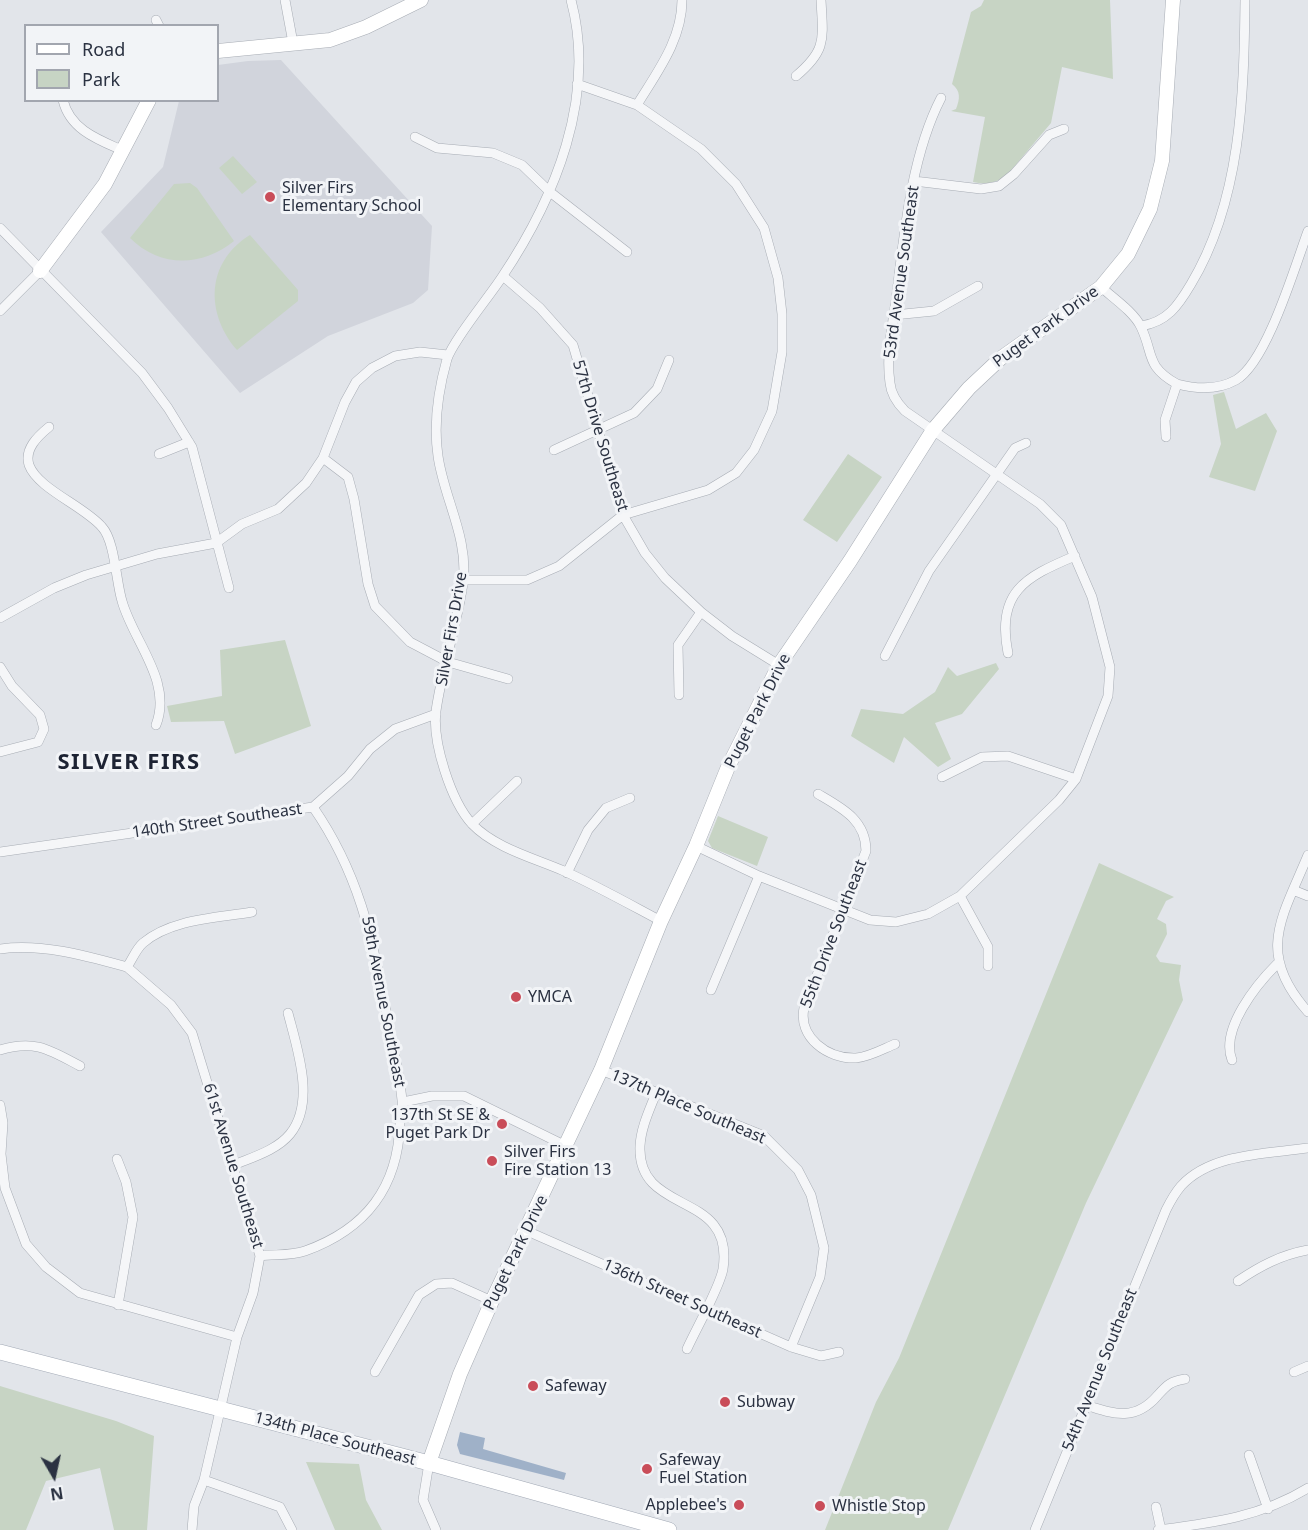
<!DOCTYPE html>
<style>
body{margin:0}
#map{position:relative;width:1308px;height:1530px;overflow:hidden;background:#e2e5ea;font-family:"Noto Sans",sans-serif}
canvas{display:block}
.legend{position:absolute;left:24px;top:24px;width:195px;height:78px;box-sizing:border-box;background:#f2f4f7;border:2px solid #a2a6af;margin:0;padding:8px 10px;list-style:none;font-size:18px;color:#2b3242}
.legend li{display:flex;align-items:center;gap:12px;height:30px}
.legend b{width:30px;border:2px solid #a2a6af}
.north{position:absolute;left:24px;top:1446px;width:60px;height:60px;-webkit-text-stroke:4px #f2f4f7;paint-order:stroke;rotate:171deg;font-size:16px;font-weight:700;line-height:24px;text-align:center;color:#2b3242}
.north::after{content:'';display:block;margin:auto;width:21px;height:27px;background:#2b3242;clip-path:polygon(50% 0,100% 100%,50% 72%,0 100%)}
</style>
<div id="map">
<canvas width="1308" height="1530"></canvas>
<ul class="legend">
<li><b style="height:8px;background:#fff"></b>Road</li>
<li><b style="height:16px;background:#c7d4c4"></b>Park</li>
</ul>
<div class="north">N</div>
</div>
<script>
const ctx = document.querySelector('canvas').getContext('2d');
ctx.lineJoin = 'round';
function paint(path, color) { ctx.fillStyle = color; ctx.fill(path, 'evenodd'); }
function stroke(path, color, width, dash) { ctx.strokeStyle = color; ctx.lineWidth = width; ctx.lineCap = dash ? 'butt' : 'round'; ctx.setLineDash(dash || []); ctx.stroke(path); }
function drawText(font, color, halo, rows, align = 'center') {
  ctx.font = font + ' "Noto Sans",sans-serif'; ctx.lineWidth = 6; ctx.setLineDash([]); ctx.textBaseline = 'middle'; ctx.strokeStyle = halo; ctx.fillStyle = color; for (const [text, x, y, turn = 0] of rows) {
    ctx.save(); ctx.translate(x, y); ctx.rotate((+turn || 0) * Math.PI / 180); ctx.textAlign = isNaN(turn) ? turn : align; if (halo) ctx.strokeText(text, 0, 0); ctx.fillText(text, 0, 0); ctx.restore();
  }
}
const built = new Path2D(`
 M281 60 432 226 428 290 413 303 328 336 240 393 101 232 163 167 179 101 218 100V65L248 61Z`);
const green = new Path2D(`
 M984 0H1110L1113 79 1062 67 1051 123 1008 174C997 183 987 185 973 182L985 117 951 111 956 109C960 99 961 91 952 84L971 12 981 6Z
 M233 156 257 182 242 194 219 168Z
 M190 183 197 188 234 241C202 267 160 268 130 238L174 184Z
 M250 235 298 290V301L237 350C205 313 206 262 250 235Z
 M1224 392 1236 429 1266 413 1277 431 1255 491 1209 477 1221 444 1213 395Z
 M848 454 882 477 837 542 803 520Z
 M285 640 311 726 235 754 224 721 171 722 167 706 222 696 220 650Z
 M996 663 999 669 962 714 935 723 951 759 938 767 904 737 894 763 851 736 861 709 903 714 935 692 948 667 957 676Z
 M718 816 768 837 757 866 712 848 708 841Z
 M1099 863 1174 897 1166 901 1157 919 1166 924 1167 934 1156 956 1160 962 1181 965 1179 980 1183 1000 1086 1203 948 1530H825L876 1402 899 1358Z
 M0 1386 116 1421 154 1436 147 1530H114L100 1468 46 1481 26 1530H0Z
 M306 1462 359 1464 366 1500 382 1530H335Z`);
const water = new Path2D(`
 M460 1432 485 1438 483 1449 566 1473 564 1480 460 1454 457 1445Z`);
const street = new Path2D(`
 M285 0 293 43
 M571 0C597 97 555 198 502 277 489 297 454 339 447 359 438 391 433 422 438 456 444 499 469 538 463 583 457 626 442 668 436 711 432 742 451 801 472 824 495 848 534 858 564 871 597 886 629 904 661 921
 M156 20 159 26
 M796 76C827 50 823 39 821 0
 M63 100C70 130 99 140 124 151
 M637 105C657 72 682 40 682 0
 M415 137 437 148 493 153 522 165 550 192 627 252
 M914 181 981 189 999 186 1014 174 1049 135 1064 129
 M0 228 142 373 168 408 192 447 229 588
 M503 276 540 308 573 345 623 515 645 553 665 578 701 612 732 636 779 665
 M1101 287C1113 298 1134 312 1141 327 1154 354 1145 366 1177 384
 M0 311 40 271
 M894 315 934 311 978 286
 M1141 326C1167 322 1178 306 1191 284 1241 201 1244 95 1245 0
 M49 427C38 436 24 449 29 465 38 489 84 506 102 527 115 541 116 582 122 601 133 641 173 681 156 725
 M1166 437 1165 420 1177 384C1196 389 1218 390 1236 380 1267 362 1295 266 1308 231
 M554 450 634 413 657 389 669 360
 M159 454 189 442
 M323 458 348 477 354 499 368 584 375 606 410 642 448 662 508 679
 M463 580H527L559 566 623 515 708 490 736 473 754 450 772 411 782 352V314L778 278 764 228 736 184 701 149 637 105 577 84
 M0 618 54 588 86 575 157 554 216 543 242 524 278 509 306 483 323 458 345 402 356 382 372 368 395 356 420 352 448 355
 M1008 653C996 592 1025 577 1075 556
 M885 656 929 571 1015 448 1026 443
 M0 667 12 686 40 715 44 729 38 742 0 752
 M679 695 678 645 701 612
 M942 777 982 757 1008 756 1076 779
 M818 794C842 808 866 820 866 851L804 1008C798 1037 827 1059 856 1058 869 1057 883 1049 895 1044
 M472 824 517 781
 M696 846 759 876 870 920 896 922 928 914 960 896 1059 800 1076 779 1108 696 1110 667 1092 597 1061 525 1040 504 905 411C897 403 891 394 890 383 886 355 892 328 896 300 904 236 911 156 941 98
 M0 852 313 807 348 776 370 749 395 729 436 714
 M1308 855C1282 918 1255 953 1308 1012
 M567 873 588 830 606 808 630 798
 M1293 890 1308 896
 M960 896 988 947V966
 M0 949C42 943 87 956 127 967 132 960 136 949 143 943 171 919 217 918 252 912
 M127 967 171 1005 192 1033 260 1256 253 1293 237 1337 204 1480 194 1506 192 1530
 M711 990 759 876
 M0 1050C35 1039 50 1050 80 1066
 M1232 1060C1220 1029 1257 984 1277 964
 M601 1070 764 1136 798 1170 811 1195 824 1248 820 1277 791 1347
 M656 1093C650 1109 641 1127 640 1146 637 1217 735 1189 723 1269 720 1287 696 1329 687 1349
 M403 1102 432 1096H464L566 1146
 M0 1105 3 1123 1 1154 5 1188 26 1244 46 1267 80 1293 237 1337
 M117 1159 126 1182 133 1217 118 1305
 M234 1165C253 1157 277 1150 290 1134 316 1102 297 1048 288 1013
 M527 1231 791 1347 821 1356 839 1352
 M260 1256C274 1254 291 1256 305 1251 366 1229 398 1188 400 1123 401 1115 403 1107 402 1100 399 1070 391 1040 386 1011 372 935 358 872 313 807
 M1238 1281C1260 1266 1281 1255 1308 1250
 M375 1372 419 1295 436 1284 452 1283 492 1301
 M1294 1372 1308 1366
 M1086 1405C1115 1415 1136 1421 1158 1395 1167 1385 1171 1381 1185 1379
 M1249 1455 1268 1509
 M429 1463 423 1500 436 1530
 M204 1480 280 1507 292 1530
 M1156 1507 1161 1530
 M1035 1530 1166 1210C1170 1202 1175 1193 1181 1186 1211 1153 1267 1154 1308 1148
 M1158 1530C1211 1523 1261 1517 1308 1488`);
const secondary = new Path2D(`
 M218 51 330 40 366 27 421 0
 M40 271 105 184 149 100
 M429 1463 460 1374 492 1301 601 1070 661 921 696 846 728 767 779 665 850 561 933 430 969 388 1001 358 1101 287 1128 254 1150 209 1162 161 1173 0`);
const primary = new Path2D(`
 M0 1352 429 1463 669 1530`);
const markers = [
 [270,197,6,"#c94d59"],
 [516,997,6,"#c94d59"],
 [502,1124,6,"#c94d59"],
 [492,1161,6,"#c94d59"],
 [533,1386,6,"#c94d59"],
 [725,1402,6,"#c94d59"],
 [647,1469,6,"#c94d59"],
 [739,1505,6,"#c94d59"],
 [820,1506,6,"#c94d59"]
];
const poiNames = [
 ["Silver Firs",282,188],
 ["Elementary School",282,206],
 ["YMCA",528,997],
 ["137th St SE &",490,1115,"right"],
 ["Puget Park Dr",490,1133,"right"],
 ["Silver Firs",504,1152],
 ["Fire Station 13",504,1170],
 ["Safeway",545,1386],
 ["Subway",737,1402],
 ["Safeway",659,1460],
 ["Fuel Station",659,1478],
 ["Applebee's",727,1505,"right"],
 ["Whistle Stop",832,1506]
];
const streetNames = [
 ["53rd Avenue Southeast",902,272,-82],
 ["Puget Park Drive",1046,327,-36],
 ["57th Drive Southeast",600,436,73],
 ["Silver Firs Drive",452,629,-80],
 ["Puget Park Drive",758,711,-63],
 ["140th Street Southeast",217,821,-8],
 ["55th Drive Southeast",834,934,-69],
 ["59th Avenue Southeast",383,1002,79],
 ["137th Place Southeast",688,1107,23],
 ["61st Avenue Southeast",233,1166,73],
 ["Puget Park Drive",516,1253,-64],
 ["136th Street Southeast",682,1299,24],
 ["54th Avenue Southeast",1100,1370,-68],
 ["134th Place Southeast",335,1439,15]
];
const districtNames = [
 ["SILVER FIRS",129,763]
];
paint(built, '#d1d4dc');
paint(green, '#c7d4c4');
paint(water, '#9fb1c8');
stroke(street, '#a7acb4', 10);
stroke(secondary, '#a7acb4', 15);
stroke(primary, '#a2a9b5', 16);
stroke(street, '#f5f6f8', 9);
stroke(secondary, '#fff', 14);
stroke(primary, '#fff', 15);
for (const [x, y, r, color] of markers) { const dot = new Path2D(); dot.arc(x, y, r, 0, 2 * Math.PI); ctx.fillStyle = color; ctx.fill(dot); stroke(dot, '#f2f4f7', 2); }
drawText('16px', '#2b3242', '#f2f4f7', poiNames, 'left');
drawText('16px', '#2b3242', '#f2f4f7', streetNames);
ctx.letterSpacing = '1.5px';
drawText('bold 22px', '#1d2333', '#f2f4f7', districtNames);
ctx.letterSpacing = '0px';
</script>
